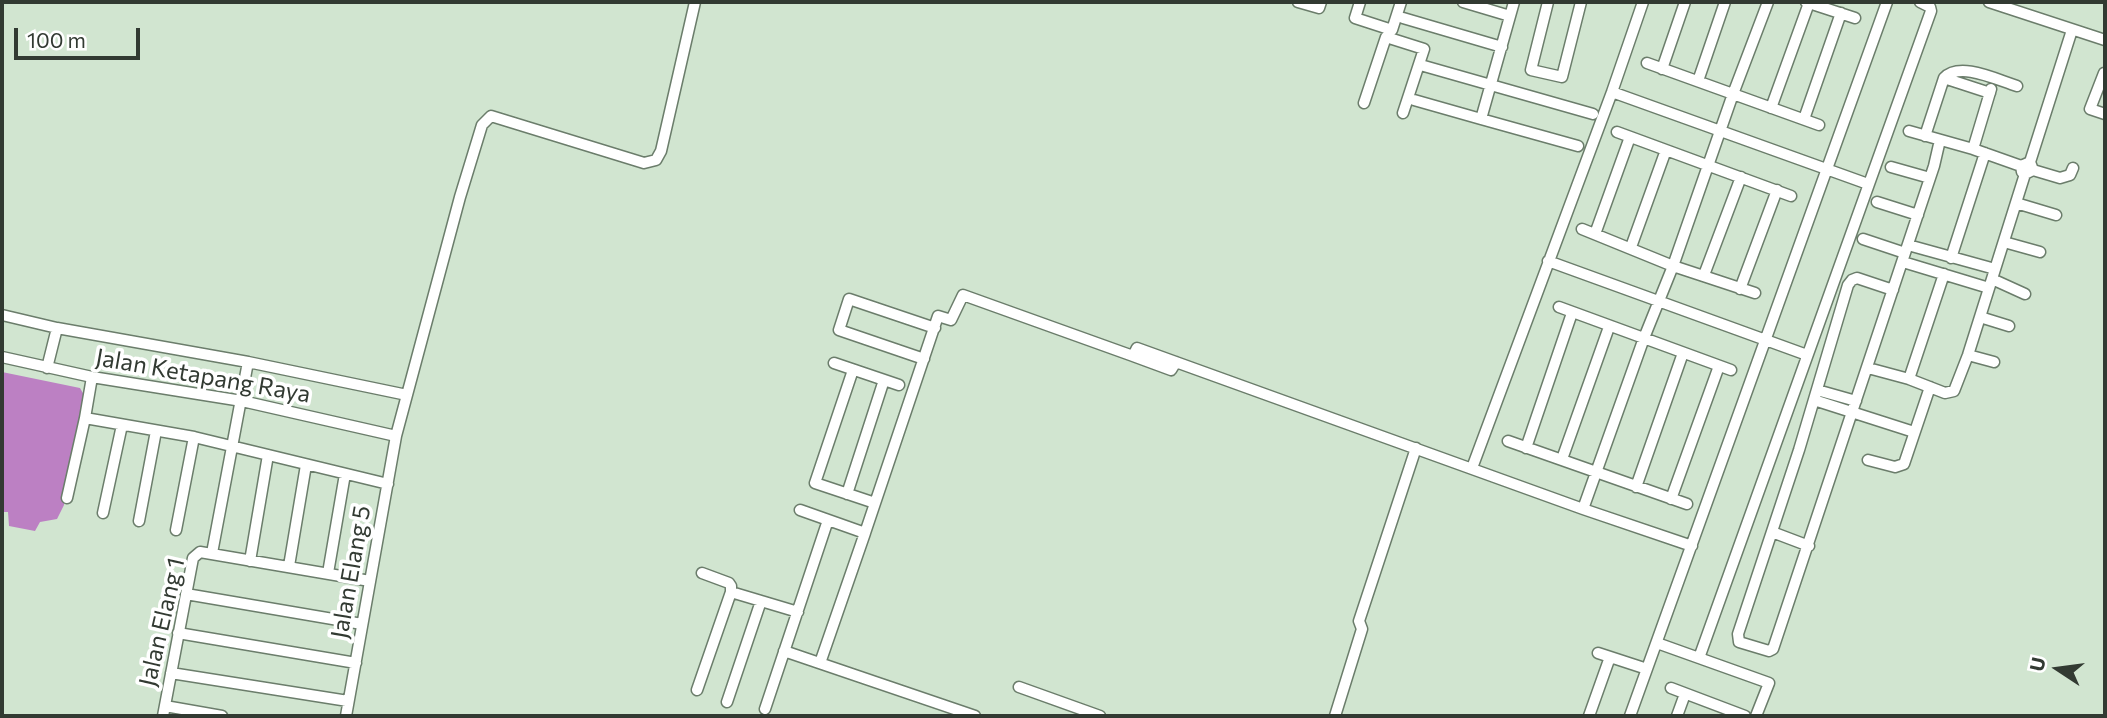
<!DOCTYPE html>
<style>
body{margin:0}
#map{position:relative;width:2107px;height:718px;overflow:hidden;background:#d1e5d0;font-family:Commissioner,sans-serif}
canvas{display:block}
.frame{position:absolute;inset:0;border:4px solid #323a32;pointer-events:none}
.north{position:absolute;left:2023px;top:634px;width:70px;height:70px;-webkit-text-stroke:5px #fff;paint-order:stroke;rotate:283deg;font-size:19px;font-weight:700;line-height:28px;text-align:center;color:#323a32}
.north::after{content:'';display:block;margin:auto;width:24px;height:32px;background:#323a32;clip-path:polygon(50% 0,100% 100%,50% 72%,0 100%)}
.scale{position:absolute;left:14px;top:28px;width:126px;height:32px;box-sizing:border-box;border:4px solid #323a32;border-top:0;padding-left:9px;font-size:21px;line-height:24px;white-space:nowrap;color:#323a32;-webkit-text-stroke:5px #fff;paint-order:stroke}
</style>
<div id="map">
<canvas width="2107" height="718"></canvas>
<div class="frame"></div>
<div class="north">U</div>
<div class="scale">100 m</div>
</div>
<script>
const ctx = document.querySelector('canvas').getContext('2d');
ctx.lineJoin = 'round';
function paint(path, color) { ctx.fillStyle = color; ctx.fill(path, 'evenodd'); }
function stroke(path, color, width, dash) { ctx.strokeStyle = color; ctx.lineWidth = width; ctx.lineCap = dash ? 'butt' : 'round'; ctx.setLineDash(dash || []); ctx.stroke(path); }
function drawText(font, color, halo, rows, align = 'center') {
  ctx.font = font + ' Commissioner,sans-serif'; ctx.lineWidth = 7; ctx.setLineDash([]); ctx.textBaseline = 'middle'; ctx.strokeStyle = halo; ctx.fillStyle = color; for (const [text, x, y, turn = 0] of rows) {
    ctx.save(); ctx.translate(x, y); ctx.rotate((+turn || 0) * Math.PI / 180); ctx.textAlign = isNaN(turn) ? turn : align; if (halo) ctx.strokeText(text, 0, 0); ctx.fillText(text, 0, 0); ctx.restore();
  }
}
const water = new Path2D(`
 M2 372 80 388 84 395 64 505 57 519 40 522 35 531 9 526 8 512H2Z`);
const minor = new Path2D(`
 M1298 2 1319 8 1321 2
 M1360 2 1355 18 1392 30 1401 2
 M1463 2 1510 16
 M1514 2 1481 119 1578 146
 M1548 2 1531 70 1562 77 1581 2
 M1806 2 1855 18
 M1989 2 2105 40
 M1403 18 1502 47
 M1647 63 1819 125
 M1424 66 1593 114
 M1662 69 1685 2
 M2104 73 2090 109 2105 114
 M1698 81 1725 2
 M1612 92 1868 184
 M1990 93 1944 78C1960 61 1997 80 2017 86
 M1414 100 1481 119
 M1364 103 1386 37 1424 49 1403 113
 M1771 108 1809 3
 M1804 119 1841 13
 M1909 131 1973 149 2021 166 2030 162 2033 170 2025 174 2022 172 2021 166
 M1617 132 1791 196
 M1925 136 1944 78
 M1973 149 1991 89
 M2030 162 2072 30
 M1891 167 1930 178
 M2033 170 2060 178 2070 175 2073 168
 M1877 202 1918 215
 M2016 203 2056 215
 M1582 229 1673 266 1755 293
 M1595 234 1630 137
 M1863 239 1905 253
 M2004 242 2040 252
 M1908 245 1995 269
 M1631 247 1666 150
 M1951 258 1985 153
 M1548 261 1807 355
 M1903 262 1989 288
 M1704 275 1741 177
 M1992 279 2025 294
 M1740 289 1777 190
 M1893 290 1857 278 1852 280 1848 285 1799 450 1738 634 1739 642 1769 651 1773 649 1934 166 1940 140
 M1559 307 1731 370
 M2 315 57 328 248 362 407 395
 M1980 317 2009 326
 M1968 355 1994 362
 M1133 356 1171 370 1176 362
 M2 357 92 377 242 401 396 436
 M924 359 839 330 849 299 935 328
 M834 363 899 385
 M47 368 57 328
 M1868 368 1909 379 1945 393 1954 391 1968 355 2025 174
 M853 370 815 483 875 503
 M92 377 85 418 194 437 388 484
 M1909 379 1944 274
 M1817 390 1856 401
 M1814 400 1914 432
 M1508 441 1687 504
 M1526 448 1572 313
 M1562 459 1609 327
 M1868 460 1895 467 1904 464 1930 387
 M1472 468 1612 92 1643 2
 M1636 487 1683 353
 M847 494 884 380
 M67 498 85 418
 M1671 499 1719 366
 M1583 509 1644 338 1673 266 1733 94 1768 2
 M800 510 865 533 820 663
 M103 513 122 425
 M139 521 156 431
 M176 530 194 437
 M1772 532 1809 546
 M865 533 938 316 951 320 963 295 1133 356 1137 348 1583 509 1692 546
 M212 553 248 362
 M250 561 268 455
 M289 566 306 465
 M328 573 345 474
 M702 573 729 583 731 586V592L798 612
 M186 594 362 624
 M178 633 356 663
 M1657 643 1769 683 1756 716
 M784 651 975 716
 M1598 653 1647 669
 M1699 658 1931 11 1930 7 1920 2
 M171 673 348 701
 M1019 687 1100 716
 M1671 688 1745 716
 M697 690 731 592
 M727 702 761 601
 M165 706 222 716
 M765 709 828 520
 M163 716 193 558 200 552 370 581
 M346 716 396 436 460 197 482 125 491 116 644 163 656 160 661 151 695 2
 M1335 716 1362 629 1359 621 1416 448
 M1589 716 1610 657
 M1630 716 1887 2
 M1677 716 1685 694`);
const streetNames = [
 ["Jalan Ketapang Raya",203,376,10],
 ["Jalan Elang 5",351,572,-80],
 ["Jalan Elang 1",162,622,-77]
];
paint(water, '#bc80c3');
stroke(minor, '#6b7d6b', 13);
stroke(minor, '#fff', 10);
drawText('24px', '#323a32', '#fff', streetNames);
</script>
